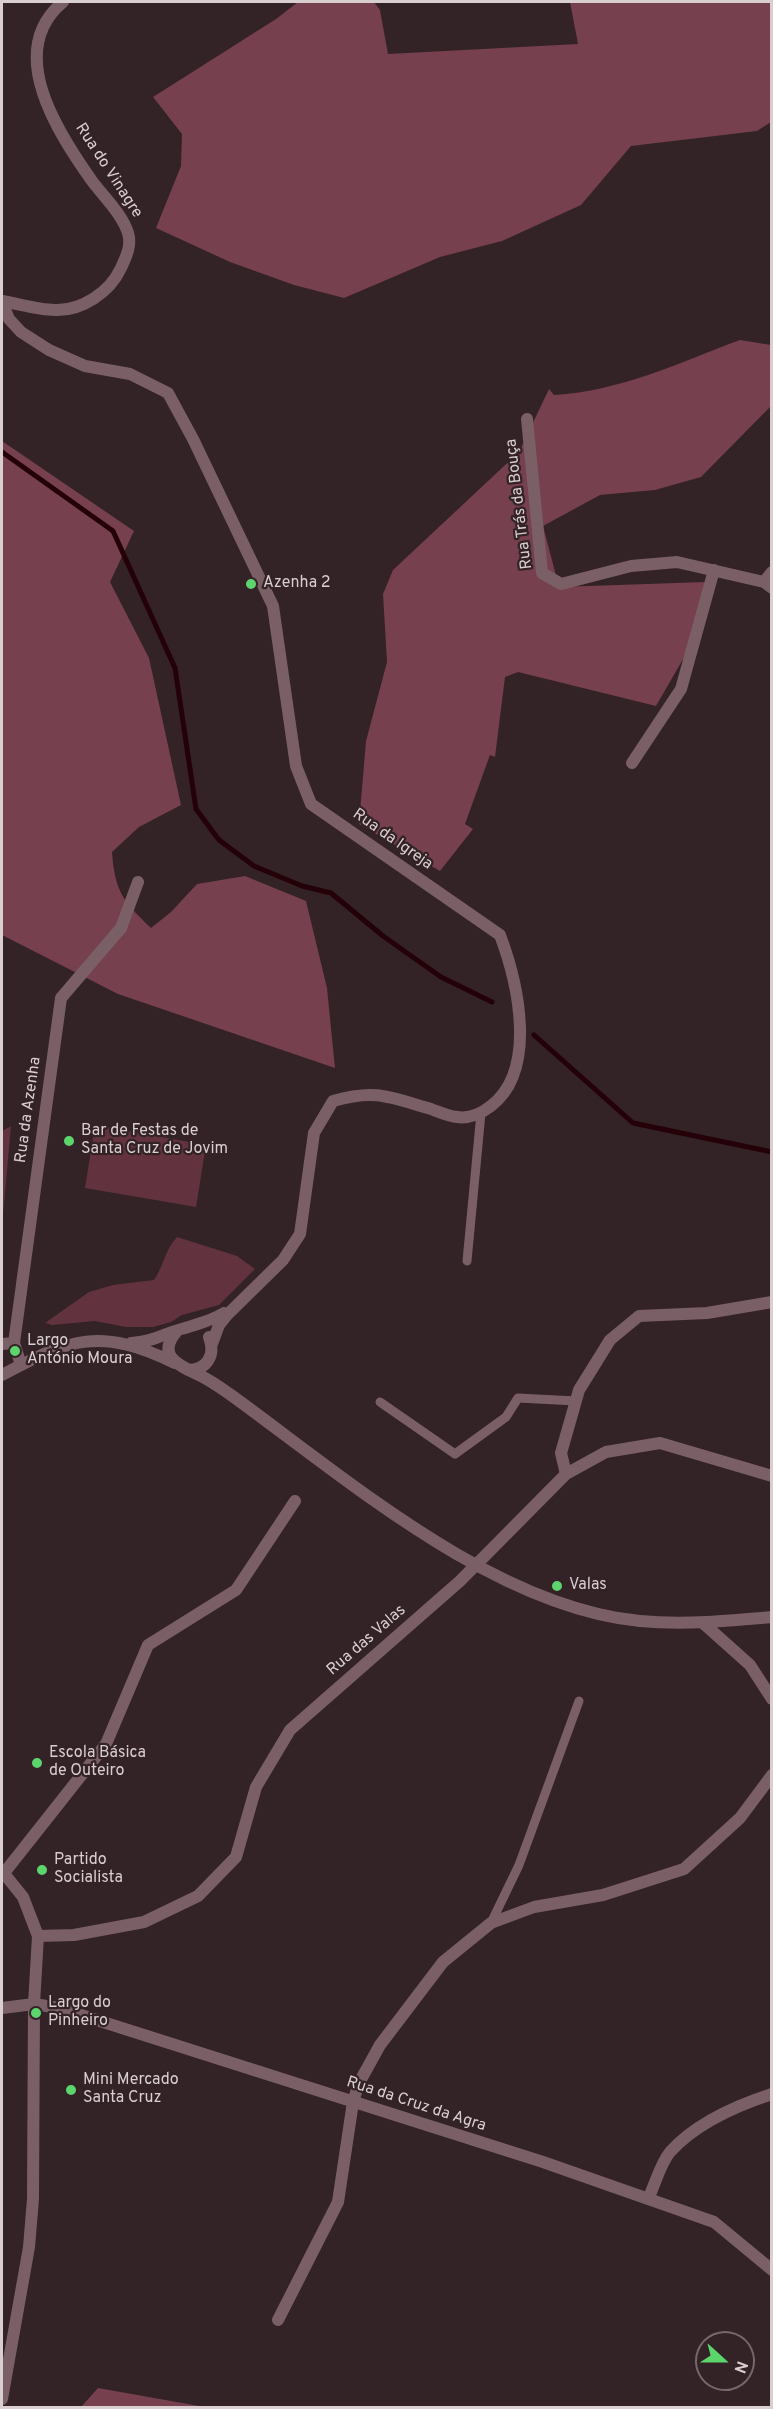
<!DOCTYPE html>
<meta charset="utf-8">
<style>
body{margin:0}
#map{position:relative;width:773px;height:2409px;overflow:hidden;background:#332226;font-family:Overpass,sans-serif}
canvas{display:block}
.frame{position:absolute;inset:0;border:3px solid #d9ced0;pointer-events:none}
.north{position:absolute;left:695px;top:2331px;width:60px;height:60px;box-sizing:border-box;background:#332226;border:2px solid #75676a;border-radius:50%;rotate:111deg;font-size:16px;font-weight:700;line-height:24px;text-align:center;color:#d9ced0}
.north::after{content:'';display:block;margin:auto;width:21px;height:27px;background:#5cd56d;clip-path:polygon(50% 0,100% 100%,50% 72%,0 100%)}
</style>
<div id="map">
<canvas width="773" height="2409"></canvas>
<div class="frame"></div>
<div class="north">N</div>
</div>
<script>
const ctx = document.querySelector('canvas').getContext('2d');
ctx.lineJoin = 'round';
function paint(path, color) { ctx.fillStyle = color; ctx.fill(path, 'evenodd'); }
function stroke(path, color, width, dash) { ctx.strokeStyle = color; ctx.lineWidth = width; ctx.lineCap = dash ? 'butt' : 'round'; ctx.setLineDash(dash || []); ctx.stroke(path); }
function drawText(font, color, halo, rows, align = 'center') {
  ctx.font = font + ' Overpass,sans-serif'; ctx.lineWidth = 4.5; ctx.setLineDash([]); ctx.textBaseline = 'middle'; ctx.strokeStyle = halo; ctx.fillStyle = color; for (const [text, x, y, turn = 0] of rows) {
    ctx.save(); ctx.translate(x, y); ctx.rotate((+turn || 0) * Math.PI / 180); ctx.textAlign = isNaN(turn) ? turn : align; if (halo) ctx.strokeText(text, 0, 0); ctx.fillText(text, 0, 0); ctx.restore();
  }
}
const green = new Path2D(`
 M95 1125 206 1145 196 1207 85 1188Z
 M11 1126 2 1226V1131Z
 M177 1237 237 1256 255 1269 219 1305 182 1315 171 1322 153 1327H126L95 1321 52 1325 45 1323 89 1292 113 1285 154 1280C164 1265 165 1250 177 1237Z`);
const forest = new Path2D(`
 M298 2H374L380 10 388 54 578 44 570 2H771V122L757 131 631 146 581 205 502 241 440 257 344 298 294 285 230 262 156 228 181 166 182 134 153 97 276 19Z
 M740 340 771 345V406L701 477 655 490 600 495 543 526 559 587 705 582 690 647 656 706 518 672 505 677 495 757 490 755 465 824 473 829 440 871 359 824 366 741 387 662 383 594 393 570 519 452 549 389 554 395C621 391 678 363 740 340Z
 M2 441 134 531 110 582 149 658 181 805 139 827 112 852C115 892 123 901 151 928L171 912 197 884 245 876 306 901 327 988 335 1068 118 994 2 935Z
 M98 2388 205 2407H81Z`);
const stream = new Path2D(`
 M2 452 113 531 175 668 196 809 219 840 254 866 302 886 331 893 383 936 441 977 492 1002
 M534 1035 633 1123 772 1152`);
const service = new Path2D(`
 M467 1261 481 1113
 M380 1402 455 1454 506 1417 518 1398 576 1401
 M491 1923 519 1865 579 1701`);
const minor = new Path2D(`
 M2 301C19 304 38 310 55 310 82 311 110 292 121 268 126 257 132 245 128 233 122 214 104 197 92 181 58 133 4 51 63 2
 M527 419 542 573 561 584 631 566 677 562 764 582 772 588
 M764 582 772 572
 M632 763 681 689 714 570
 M2 1344 14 1343
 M21 1365 14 1343 61 998 121 928 138 882
 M566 1474 561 1453 579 1390 610 1340 639 1316 707 1313 772 1302
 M703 1623 750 1665 772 1699
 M4 1873 106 1744 148 1645 236 1590 295 1501
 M38 1936 74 1935 144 1922 198 1896 236 1857 256 1787 290 1730 460 1581 566 1474 606 1452 660 1443 772 1476
 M2 2008 34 2004 59 2008 543 2162 714 2222 772 2270
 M648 2199C655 2185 660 2164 670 2152 696 2123 735 2106 772 2094
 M278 2320 338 2202 353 2102 359 2083 380 2045 443 1962 491 1923 534 1907 603 1895 684 1869 740 1818 772 1775`);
const tertiary = new Path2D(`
 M2 302 9 319 21 332 49 350 85 366 130 374 168 393 193 439 273 606 296 766 311 804 500 935C518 983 538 1070 491 1106 482 1113 469 1119 457 1117 448 1116 439 1112 431 1109 389 1097 376 1089 333 1101L314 1133 300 1234 283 1260 227 1315 219 1325 212 1344
 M177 1331C155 1356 180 1366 199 1375 210 1380 221 1388 231 1395 347 1479 494 1607 640 1621 684 1625 728 1621 772 1617
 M131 1343C153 1342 165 1333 185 1328 200 1323 211 1321 224 1313
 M188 1370C207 1370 216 1355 209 1337
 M2 1375C71 1338 100 1327 175 1363
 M2 1871 23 1897 38 1936 34 2004 33 2199 29 2247 2 2399`);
const markers = [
 [251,584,6,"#5cd56d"],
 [69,1141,6,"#5cd56d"],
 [15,1351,6,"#5cd56d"],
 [557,1586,6,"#5cd56d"],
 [37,1763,6,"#5cd56d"],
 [42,1870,6,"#5cd56d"],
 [36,2013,6,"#5cd56d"],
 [71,2090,6,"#5cd56d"]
];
const streetNames = [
 ["Rua do Vinagre",108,171,57],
 ["Rua Trás da Bouça",520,504,-97],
 ["Rua da Igreja",392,840,35],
 ["Rua da Azenha",29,1110,-82],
 ["Rua das Valas",367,1641,-41],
 ["Rua da Cruz da Agra",416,2105,18]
];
const poiNames = [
 ["Azenha 2",263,584],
 ["Bar de Festas de",81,1132],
 ["Santa Cruz de Jovim",81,1150],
 ["Largo",27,1342],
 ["António Moura",27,1360],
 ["Valas",569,1586],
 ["Escola Básica",49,1754],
 ["de Outeiro",49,1772],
 ["Partido",54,1861],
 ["Socialista",54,1879],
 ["Largo do",48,2004],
 ["Pinheiro",48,2022],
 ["Mini Mercado",83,2081],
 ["Santa Cruz",83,2099]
];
paint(green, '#62333f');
paint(forest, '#76404e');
stroke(stream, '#240009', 5);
stroke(service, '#7a6066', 9);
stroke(minor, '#7a6066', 12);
stroke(tertiary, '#7a6066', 12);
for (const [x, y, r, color] of markers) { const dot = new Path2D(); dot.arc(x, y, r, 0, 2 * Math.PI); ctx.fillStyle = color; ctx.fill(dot); stroke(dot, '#332226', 2); }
drawText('16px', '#d9ced0', '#332226', streetNames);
drawText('16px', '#d9ced0', '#332226', poiNames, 'left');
</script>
